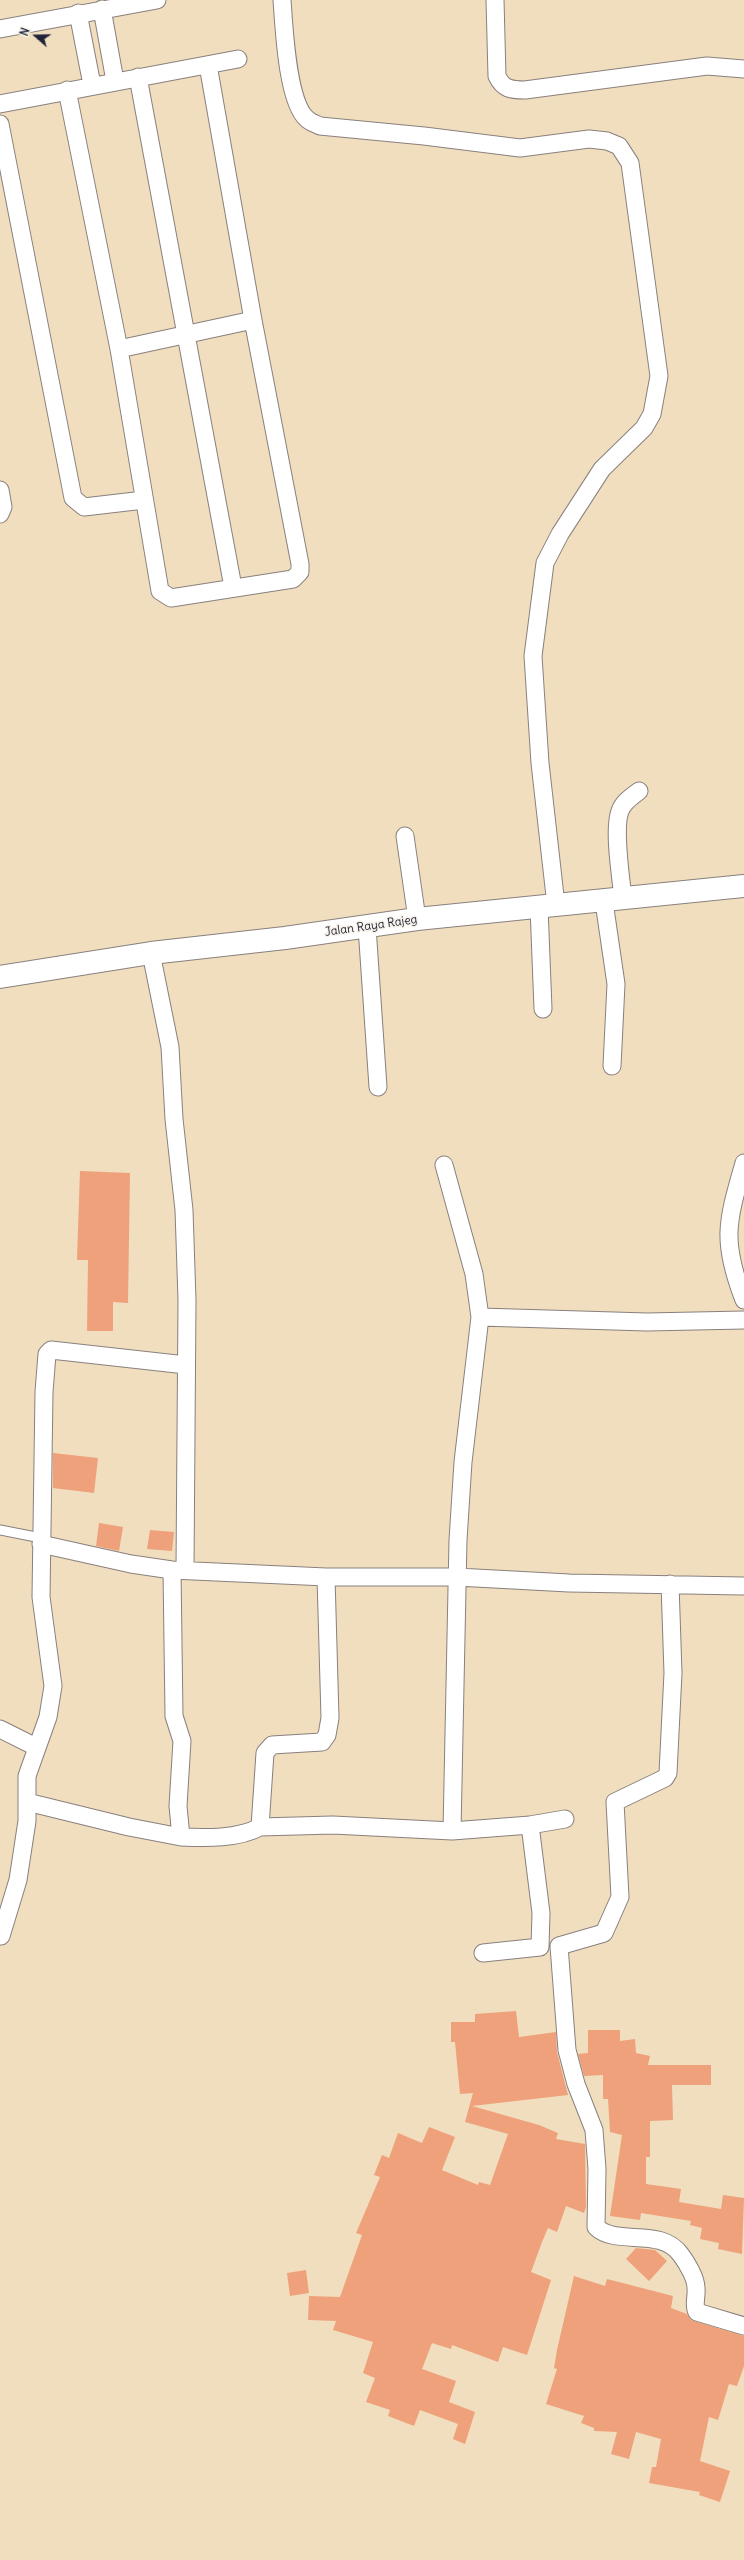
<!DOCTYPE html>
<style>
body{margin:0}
#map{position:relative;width:744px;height:2560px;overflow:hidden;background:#f0debf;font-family:Delius,sans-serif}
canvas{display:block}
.north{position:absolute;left:16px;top:16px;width:40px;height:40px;-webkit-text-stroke:3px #f7f3e8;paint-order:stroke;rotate:290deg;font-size:11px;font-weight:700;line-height:16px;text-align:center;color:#22223b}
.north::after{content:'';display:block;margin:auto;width:14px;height:18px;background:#22223b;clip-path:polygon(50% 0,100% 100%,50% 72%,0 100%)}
</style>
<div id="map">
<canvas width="744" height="2560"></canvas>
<div class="north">N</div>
</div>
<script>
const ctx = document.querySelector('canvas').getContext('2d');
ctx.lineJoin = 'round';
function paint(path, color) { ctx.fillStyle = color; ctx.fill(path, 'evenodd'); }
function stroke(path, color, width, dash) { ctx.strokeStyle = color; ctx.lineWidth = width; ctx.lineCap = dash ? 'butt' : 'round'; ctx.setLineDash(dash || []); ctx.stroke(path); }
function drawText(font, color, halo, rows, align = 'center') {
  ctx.font = font + ' Delius,sans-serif'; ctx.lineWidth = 3; ctx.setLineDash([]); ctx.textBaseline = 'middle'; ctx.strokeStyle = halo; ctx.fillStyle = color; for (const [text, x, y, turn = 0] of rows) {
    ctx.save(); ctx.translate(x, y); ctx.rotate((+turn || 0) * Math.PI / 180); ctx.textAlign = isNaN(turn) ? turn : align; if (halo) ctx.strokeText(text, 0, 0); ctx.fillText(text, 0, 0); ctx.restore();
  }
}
const building = new Path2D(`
 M80 1171 130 1173 128 1303 113 1302V1331H87L88 1260H77Z
 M53 1453 98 1458 94 1493 53 1488Z
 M99 1523 123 1527 119 1551 96 1546Z
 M150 1530 174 1532 172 1551 147 1549Z
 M516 2011 519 2037 556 2032 557 2052 568 2095 472 2106 539 2125 558 2133 556 2139 585 2144 586 2207 584 2213 566 2206 557 2232 548 2228 542 2242 531 2272 551 2280 527 2355 503 2347 498 2362 452 2345 451 2349 432 2343 422 2369 456 2381 449 2402 475 2412 465 2444 453 2439 458 2424 420 2410 414 2426 388 2416 390 2410 366 2402 375 2378 363 2373 373 2342 333 2330 336 2321 308 2320 309 2296 340 2297 362 2235 356 2233 380 2177 374 2175 382 2155 389 2158 398 2133 422 2143 429 2127 455 2137 442 2170 478 2185 479 2182 490 2185 508 2134 465 2122 473 2093 460 2094 455 2042H451V2022H475V2014Z
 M588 2030H620V2041L635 2039 636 2053 650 2056 648 2065H711V2085H672L673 2120 650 2121V2157H646V2184L681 2189 679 2202 721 2209 723 2195 744 2198 742 2254 718 2249 719 2243 700 2239 702 2228 690 2225 691 2221 641 2213 640 2220 610 2216 622 2135 610 2132 608 2099H603V2075L584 2076 578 2054 588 2053Z
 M636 2248 655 2250 667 2261 649 2281 626 2259Z
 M306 2270 309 2293 290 2296 287 2273Z
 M574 2276 605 2286 607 2279 673 2296 671 2308 687 2314 691 2320 744 2336V2366L737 2386 729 2384 718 2420 709 2417 700 2461 730 2471 720 2502 699 2495 700 2492 649 2483 652 2467H656L661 2439 636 2432 629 2459 611 2454 617 2432 594 2431V2428L581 2423 584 2416 546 2404 557 2369 554 2368 557 2350Z`);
const service = new Path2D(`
 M0 1530 41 1538`);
const minor = new Path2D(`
 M282 0C284 26 287 102 307 119 310 122 316 124 320 126L424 136 520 148 589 139 607 141 619 146 630 163 659 376 652 414 644 428 602 469 560 534 545 563 533 656 540 763 556 905
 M495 0 497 76C503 89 511 90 525 90L707 66 744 69
 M102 9 115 81
 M78 13 92 85
 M0 29 157 0
 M138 77 233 587
 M67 90 119 349 160 591 171 598 293 579 300 572V564L253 320 208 65
 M0 104 238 59
 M0 124 73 498 84 507 144 500
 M119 349 253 320
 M0 490 3 507 0 514
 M405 836 417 919
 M623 898C621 878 613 829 620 811 623 802 631 797 639 791
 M604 902 616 984 612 1066
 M539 907 543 1009
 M367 927 378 1087
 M151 953 170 1047 174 1119 184 1210 187 1300 185 1569
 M744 1163C727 1222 721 1241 744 1300
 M480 1317 647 1322 744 1320
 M41 1544 131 1564 172 1570 326 1577H457L569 1583 744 1586
 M172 1570 174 1716 182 1741 178 1806 181 1837C206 1838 238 1839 260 1827L333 1825 452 1831 458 1540 463 1462 480 1317 474 1274 444 1165
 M670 1584 673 1673 668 1773 665 1778 615 1802 620 1897 604 1933 559 1946 567 2050 576 2084 594 2130 597 2169 596 2227C617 2247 661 2226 681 2255 687 2263 696 2278 696 2288 697 2297 693 2305 697 2312L744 2326
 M0 1729 36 1747
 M27 1802 129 1827 181 1837
 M530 1825 565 1819
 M260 1827 265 1753 272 1745 322 1742 327 1735 330 1718 326 1577
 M452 1831 530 1825 541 1913 540 1947 483 1953
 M1 1936 18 1880 27 1821V1776L48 1717 53 1686 41 1597 44 1392 47 1354 51 1350 186 1365`);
const secondary = new Path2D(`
 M0 977 151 953 285 938 417 919 744 886`);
const streetNames = [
 ["Jalan Raya Rajeg",371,926,-8]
];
paint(building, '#efa17b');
stroke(service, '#89807d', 11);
stroke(minor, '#89807d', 19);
stroke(secondary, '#89807d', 24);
stroke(service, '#fff', 9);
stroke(minor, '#fff', 17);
stroke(secondary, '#fff', 22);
drawText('12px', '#22223b', '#f7f3e8', streetNames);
</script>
